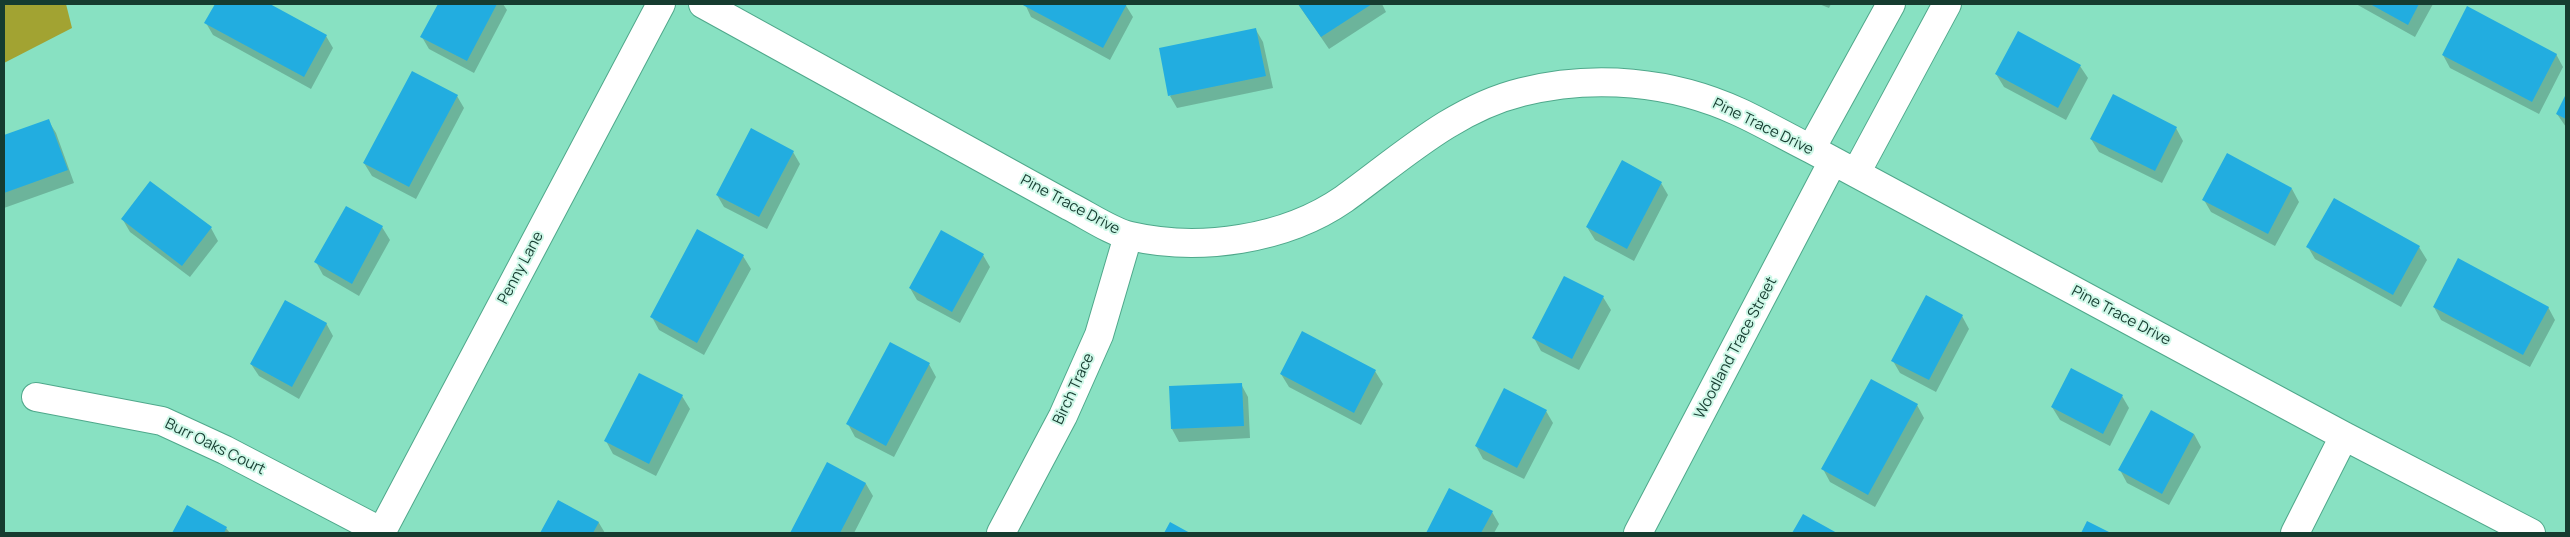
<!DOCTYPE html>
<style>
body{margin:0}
#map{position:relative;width:2570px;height:537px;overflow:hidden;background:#88e1c2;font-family:Manrope,sans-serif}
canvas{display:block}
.frame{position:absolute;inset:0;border:5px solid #163c30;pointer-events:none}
</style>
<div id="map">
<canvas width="2570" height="537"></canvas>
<div class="frame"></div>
</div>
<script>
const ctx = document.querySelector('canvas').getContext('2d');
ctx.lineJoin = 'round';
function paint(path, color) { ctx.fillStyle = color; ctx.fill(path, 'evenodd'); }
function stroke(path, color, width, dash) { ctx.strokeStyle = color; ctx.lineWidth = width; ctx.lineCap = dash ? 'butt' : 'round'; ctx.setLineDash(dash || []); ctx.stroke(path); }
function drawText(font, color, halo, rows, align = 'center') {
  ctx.font = font + ' Manrope,sans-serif'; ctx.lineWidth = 4; ctx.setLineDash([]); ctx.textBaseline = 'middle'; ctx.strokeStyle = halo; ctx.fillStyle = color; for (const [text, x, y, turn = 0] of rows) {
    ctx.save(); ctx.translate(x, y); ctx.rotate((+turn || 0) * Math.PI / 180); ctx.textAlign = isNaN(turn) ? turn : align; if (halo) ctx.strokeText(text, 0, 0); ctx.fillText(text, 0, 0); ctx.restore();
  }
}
const forest = new Path2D(`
 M4 4H66L72 28 4 63Z`);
const shadow = new Path2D(`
 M216 4H268L326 36 333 48 311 89 213 35 206 23Z
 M439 4H503L507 10 474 73 429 49 422 37Z
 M1025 4H1125L1133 17 1110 60 1031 17Z
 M1298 4H1382L1386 12 1329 49Z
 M1819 4H1831L1829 8Z
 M2356 4H2433L2415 37Z
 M1256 30 1263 42 1273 88 1177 108 1170 96Z
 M2556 54 2563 67 2539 114 2450 68 2443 55Z
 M2080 66 2088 78 2066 120 2004 87 1996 74Z
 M457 96 464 108 416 199 372 176 364 163Z
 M2566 97V127L2557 114Z
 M48 120 56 133 74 183 4 208V137Z
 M2176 128 2183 141 2162 183 2099 152 2091 139Z
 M793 152 800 164 767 229 724 207 717 195Z
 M1661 183 1668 195 1634 261 1595 240 1587 227Z
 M2292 189 2299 202 2275 246 2211 212 2204 200Z
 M2334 200 2419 247 2427 260 2401 307 2315 259 2308 247Z
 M123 220 211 228 218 241 190 277 130 232Z
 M382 227 390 240 359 296 323 275 316 262Z
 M983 255 990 267 960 323 917 300 910 288Z
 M743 256 751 269 704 355 659 330 652 317Z
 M1603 297 1611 310 1579 370 1541 351 1534 338Z
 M2434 307H2548L2555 320 2530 367 2441 320Z
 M1962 316 1969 329 1936 392 1900 373 1893 361Z
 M326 323 333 336 299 399 259 376 251 364Z
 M1303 333 1375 371 1383 384 1361 425 1289 387 1281 374Z
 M929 364 936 377 894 457 855 437 848 424Z
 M1241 384 1248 397 1250 438 1179 442 1172 429Z
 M682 396 690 409 656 476 613 454 606 441Z
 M2122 396 2129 408 2110 446 2060 420 2052 407Z
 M1917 405 1924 418 1875 507 1830 482 1823 469Z
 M1546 411 1553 423 1524 479 1483 459 1476 446Z
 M2194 434 2201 447 2169 505 2127 483 2120 470Z
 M827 464 866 484 873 496 854 533H791Z
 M1449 490 1492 512 1499 524 1494 533H1427Z
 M559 501 599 523 605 533H542Z
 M187 507 226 528 230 533H173Z`);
const building = new Path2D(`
 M215 4H270L327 35 304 77 204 23Z
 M438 4H497L467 61 420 37Z
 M1021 4H1127L1103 48Z
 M1298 4H1372L1321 37Z
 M2370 4H2419L2408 25Z
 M2467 6 2557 54 2532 102 2442 55Z
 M1256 28 1266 76 1168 96 1159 48Z
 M2018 31 2081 65 2058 108 1995 74Z
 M412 71 458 95 409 187 363 163Z
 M2113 94 2177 127 2155 171 2090 139Z
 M2566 94V119L2556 114Z
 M49 119 68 170 4 193V135Z
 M751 128 794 151 759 217 716 195Z
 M2227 153 2292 188 2268 234 2202 200Z
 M1622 160 1662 182 1627 249 1586 227Z
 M150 181 212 227 182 266 121 219Z
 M2334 198 2420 246 2393 295 2306 247Z
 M346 206 383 226 352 284 314 262Z
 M697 229 744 255 697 343 650 317Z
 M941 230 984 254 952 312 909 288Z
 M2458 258 2549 307 2523 355 2433 307Z
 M1564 276 1604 296 1572 359 1532 338Z
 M1926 295 1963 315 1929 380 1891 361Z
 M285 300 327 323 292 387 250 364Z
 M1302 331 1376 370 1354 413 1280 374Z
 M890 342 930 363 886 446 846 424Z
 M2071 368 2123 395 2103 434 2051 407Z
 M639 373 683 395 649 464 604 441Z
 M1871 379 1918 404 1868 495 1821 469Z
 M1242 383 1244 426 1171 429 1169 386Z
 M1504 388 1547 410 1517 468 1475 446Z
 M2151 410 2194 434 2162 494 2118 470Z
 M827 462 866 483 840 533H790Z
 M1449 488 1493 511 1481 533H1426Z
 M558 500 599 522 593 533H540Z
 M187 505 227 527 224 533H172Z
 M1803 514 1837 533H1792Z
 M2087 521 2111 533H2081Z
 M1170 522 1190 533H1164Z`);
const minor = new Path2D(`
 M703 4 1069 206C1087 215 1112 232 1130 236 1199 252 1285 240 1344 199 1401 158 1453 109 1522 92 1594 74 1672 81 1739 112 1763 123 1787 137 1811 149L2344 436 2531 533
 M1811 149 1891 4
 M1856 173 1947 4
 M36 397 162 421 225 450 382 532
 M381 533 661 4
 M1001 533 1063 416 1099 335 1128 236
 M1638 533 1833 161
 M2295 533 2344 436`);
const streetNames = [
 ["Pine Trace Drive",1763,127,26],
 ["Pine Trace Drive",1070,205,28],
 ["Penny Lane",521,268,-62],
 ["Pine Trace Drive",2121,316,28],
 ["Woodland Trace Street",1736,348,-62],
 ["Birch Trace",1074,389,-65],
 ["Burr Oaks Court",215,447,26]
];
paint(forest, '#a2a332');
paint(shadow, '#0003');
paint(building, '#22ade0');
stroke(minor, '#4fa88b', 30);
stroke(minor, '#fff', 28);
drawText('15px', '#163c30', '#cef8e8', streetNames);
</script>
